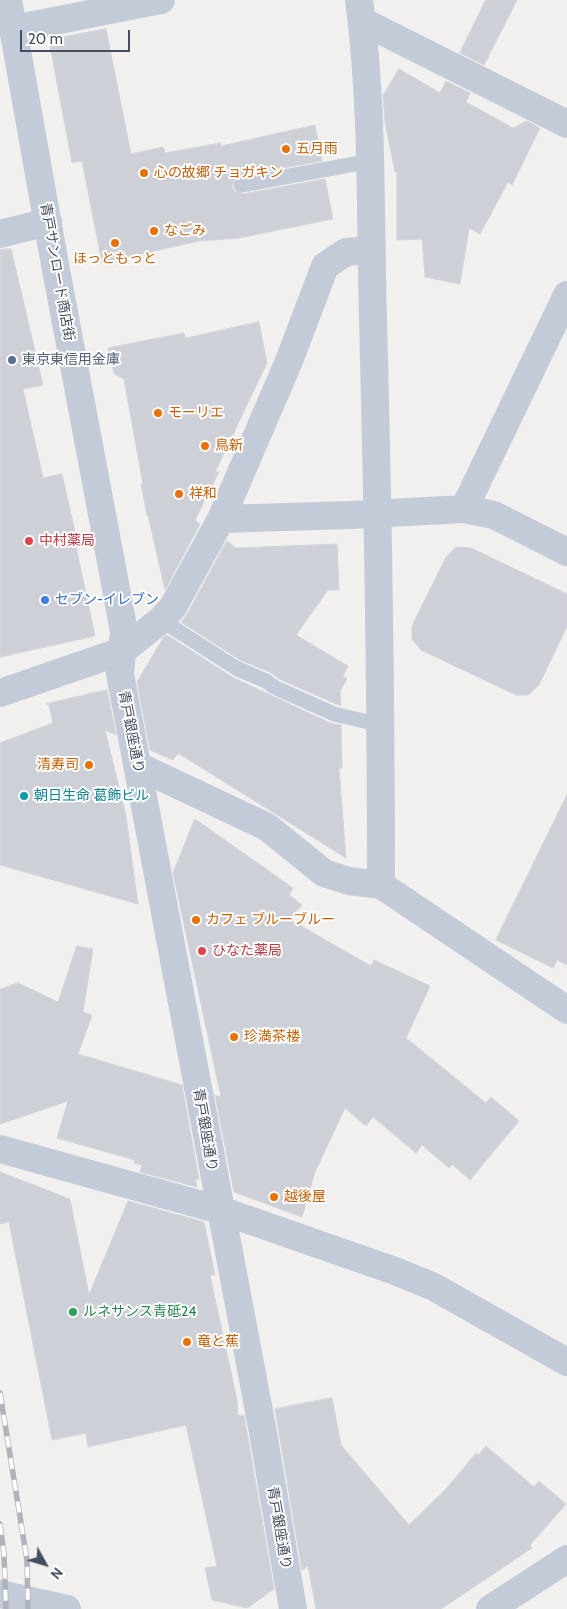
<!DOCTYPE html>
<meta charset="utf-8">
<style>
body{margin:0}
#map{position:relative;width:567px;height:1609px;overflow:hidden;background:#f2f0ef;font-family:Cabin,sans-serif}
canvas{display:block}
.north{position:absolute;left:20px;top:1539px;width:50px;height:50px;-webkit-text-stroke:4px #fff;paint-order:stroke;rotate:129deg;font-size:14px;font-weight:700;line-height:20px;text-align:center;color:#454d5f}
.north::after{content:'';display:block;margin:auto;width:18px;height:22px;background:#454d5f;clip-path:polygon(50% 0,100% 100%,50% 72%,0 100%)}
.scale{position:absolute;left:20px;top:30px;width:110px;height:22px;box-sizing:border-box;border:2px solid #454d5f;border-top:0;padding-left:6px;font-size:15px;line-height:18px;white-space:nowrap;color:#454d5f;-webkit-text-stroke:4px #fff;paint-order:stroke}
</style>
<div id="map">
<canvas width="567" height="1609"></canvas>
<div class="north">N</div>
<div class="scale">20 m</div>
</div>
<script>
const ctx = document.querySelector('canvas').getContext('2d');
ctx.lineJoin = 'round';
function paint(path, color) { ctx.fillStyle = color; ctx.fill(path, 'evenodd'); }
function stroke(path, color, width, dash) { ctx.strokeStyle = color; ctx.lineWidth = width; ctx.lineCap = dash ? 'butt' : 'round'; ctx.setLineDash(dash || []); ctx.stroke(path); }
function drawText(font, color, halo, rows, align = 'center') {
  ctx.font = font + ' Cabin,"Noto Sans JP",sans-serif'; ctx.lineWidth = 4; ctx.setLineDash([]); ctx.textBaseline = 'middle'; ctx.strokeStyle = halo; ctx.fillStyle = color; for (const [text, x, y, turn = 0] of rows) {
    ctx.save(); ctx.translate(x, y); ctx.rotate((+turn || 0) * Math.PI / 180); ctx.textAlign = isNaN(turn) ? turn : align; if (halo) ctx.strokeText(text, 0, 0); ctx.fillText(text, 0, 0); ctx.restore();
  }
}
const building = new Path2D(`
 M486 0H517L484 65 460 53Z
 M106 29 131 154 163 147 165 153 220 143 221 146 315 125 322 161 239 176 235 178 232 186 234 191 243 194 325 179 333 219 239 238 199 241 102 263 82 161 72 163 49 40Z
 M399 69 440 93 446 81 470 93 466 102 513 128 527 121 540 128 512 185 508 182 480 234 469 228 460 284 425 277 422 239 397 240V173L395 172 385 122 383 96Z
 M11 249 43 385 23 389 43 478 62 474 77 541 75 542 95 636 0 657V250Z
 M259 322 267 363 215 472H219L195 520 200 524 165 590 148 515 147 516 141 484H143L124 379 114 374 108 348 184 333 185 338Z
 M227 541 236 548 337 544 339 590H328L296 635 348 666 343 676 347 679 340 691 341 706 279 679 270 672 240 660 181 622 187 614Z
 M456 547 471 548 567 594V626L539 685 528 695H516L421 650 412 639V626L446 557Z
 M167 635 232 677 330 723 341 725 342 768H339L346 858 178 753 173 760 150 750 137 682 163 638Z
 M107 690 116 735 105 730 126 816 138 904 0 865V743L53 723 49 705 46 704Z
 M567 795V965L557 960 553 968 496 940Z
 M195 819 293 888 289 895 302 905 289 919 371 966 374 960 430 986 406 1038 486 1103 491 1097 519 1121 470 1180 452 1164 449 1168 422 1145 416 1153 373 1117 366 1126 345 1108 315 1172 302 1217 234 1192 215 1095 221 1097 173 873Z
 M77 946 93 949 83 1012 92 1015 78 1054 182 1085 199 1180 195 1178 197 1187 140 1172 142 1165 134 1163 135 1160 57 1138 68 1101 0 1124V989L18 983 58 1002Z
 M0 1172 70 1199 89 1295 128 1201 204 1222 215 1275H210L237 1400 238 1416 244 1415 274 1589 247 1608 212 1600 205 1568 217 1566 186 1425 88 1447 86 1433 52 1440 9 1222 0 1224Z
 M332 1398 341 1445 409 1525 446 1489 476 1453 478 1455 486 1446 534 1487 539 1481 566 1504 530 1545 532 1548 441 1609H316L308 1566 302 1570 275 1409Z`);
const service = new Path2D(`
 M241 185 371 161
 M161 620 236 668 266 681 274 687 334 714 381 725`);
const minor = new Path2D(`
 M359 0C373 106 370 213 373 320 378 508 381 696 381 885
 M362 21 567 124
 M13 29 161 0
 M0 234 48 222
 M464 509 567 295
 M221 519 351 515 464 509 494 515 567 552
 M124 631 120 674 262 1427 293 1609
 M0 693 122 651 161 620 173 607 221 519 289 361 325 266 346 252 371 250
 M138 766 267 827 324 873 349 881 381 885 567 1010
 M0 1149 220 1210 395 1271 434 1287 567 1362
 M0 1594 67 1609`);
const tertiary = new Path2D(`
 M8 0 56 270 124 631
 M490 1609 567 1559`);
const rail = new Path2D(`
 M0 1393 27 1560 28 1609
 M0 1524 4 1554 6 1609`);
const markers = [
 [286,149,5,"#e8710a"],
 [144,173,5,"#e8710a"],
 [154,231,5,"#e8710a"],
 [115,243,5,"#e8710a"],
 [12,360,5,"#5c6f8a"],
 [158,413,5,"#e8710a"],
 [205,446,5,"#e8710a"],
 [179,494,5,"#e8710a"],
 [29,541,5,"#e0444e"],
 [45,600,5,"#3f7fe0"],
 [89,765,5,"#e8710a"],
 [24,796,5,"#0f9aa8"],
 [196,920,5,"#e8710a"],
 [202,951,5,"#e0444e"],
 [234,1037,5,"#e8710a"],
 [274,1197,5,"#e8710a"],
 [73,1312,5,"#2e9e5b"],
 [187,1342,5,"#e8710a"]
];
const foodNames = [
 ["五月雨",296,149],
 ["心の故郷 チョガキン",154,173],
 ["なごみ",164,231],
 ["ほっともっと",115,259,"center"],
 ["モーリエ",168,413],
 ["鳥新",215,446],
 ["祥和",189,494],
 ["清寿司",79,765,"right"],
 ["カフェ ブルーブルー",206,920],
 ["珍満茶楼",244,1037],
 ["越後屋",284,1197],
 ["竜と蕉",197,1342]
];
const streetNames = [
 ["青戸サンロード商店街",57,272,80],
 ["青戸銀座通り",131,732,79],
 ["青戸銀座通り",205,1130,80],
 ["青戸銀座通り",279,1528,80]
];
const serviceNames = [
 ["東京東信用金庫",22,360]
];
const healthNames = [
 ["中村薬局",39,541],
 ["ひなた薬局",212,951]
];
const shopNames = [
 ["セブン-イレブン",55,600]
];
const cultureNames = [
 ["朝日生命 葛飾ビル",34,796]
];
const leisureNames = [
 ["ルネサンス青砥24",83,1312]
];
paint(building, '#ced0d8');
stroke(building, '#d3d3dc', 1);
stroke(service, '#c4cbd8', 15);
stroke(minor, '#c4cbd8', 28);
stroke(tertiary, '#c4cbd8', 28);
stroke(rail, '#b1b2bb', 5.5);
stroke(rail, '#fff', 4, [11]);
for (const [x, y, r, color] of markers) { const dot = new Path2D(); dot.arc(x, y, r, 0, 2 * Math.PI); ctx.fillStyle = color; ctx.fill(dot); stroke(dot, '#fff', 2); }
drawText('14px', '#c56008', '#fff', foodNames, 'left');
drawText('14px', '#454d5f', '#fff', streetNames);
drawText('14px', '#4e5e75', '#fff', serviceNames, 'left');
drawText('14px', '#be3a42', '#fff', healthNames, 'left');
drawText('14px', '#366cbe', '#fff', shopNames, 'left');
drawText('14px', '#0d838f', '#fff', cultureNames, 'left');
drawText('14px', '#27864d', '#fff', leisureNames, 'left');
</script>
